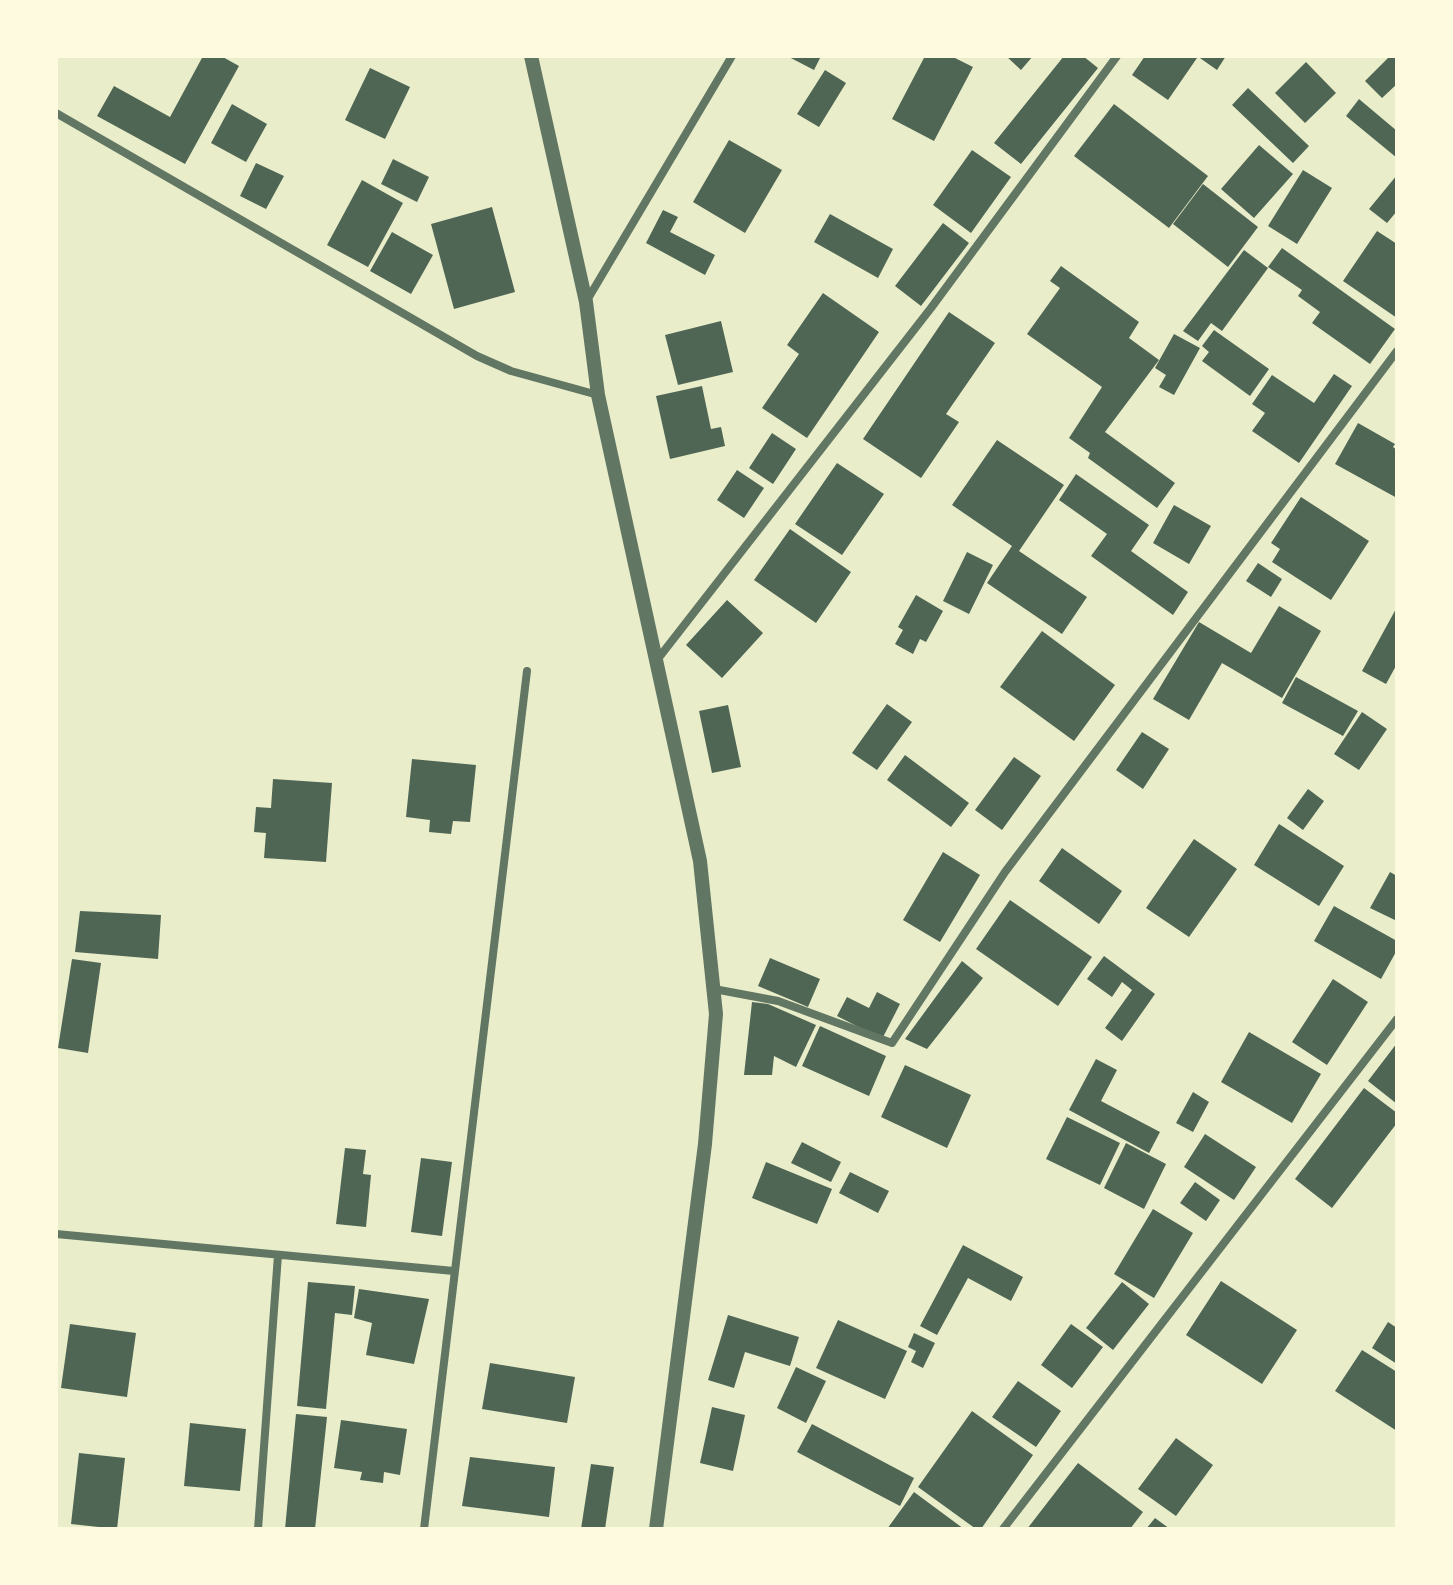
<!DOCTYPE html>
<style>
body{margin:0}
#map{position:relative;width:1453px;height:1585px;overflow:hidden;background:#e9edc9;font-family:Mulish,sans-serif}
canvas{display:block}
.frame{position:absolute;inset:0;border:58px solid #fefae0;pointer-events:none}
</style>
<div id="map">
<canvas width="1453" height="1585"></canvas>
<div class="frame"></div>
</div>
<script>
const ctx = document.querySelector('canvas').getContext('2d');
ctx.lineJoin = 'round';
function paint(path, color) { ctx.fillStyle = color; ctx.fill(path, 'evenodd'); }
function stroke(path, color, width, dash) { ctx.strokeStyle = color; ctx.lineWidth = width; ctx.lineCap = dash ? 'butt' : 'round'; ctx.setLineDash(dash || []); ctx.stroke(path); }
const building = new Path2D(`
 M203 56H221L239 66 185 164 97 116 114 86 170 117Z
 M787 56H821L814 70Z
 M925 56H951L973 67 934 141 892 119Z
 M1006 56H1033L1021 70Z
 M1064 56H1083L1098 68 1021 164 994 143Z
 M1145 56H1193L1197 58 1168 100 1132 75Z
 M1197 56H1226L1217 70Z
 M1390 56H1397V84L1382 98 1365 81Z
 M1306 62 1336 93 1305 123 1275 93Z
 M370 68 410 87 385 139 345 120Z
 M825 70 846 83 819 127 797 114Z
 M1248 88 1309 146 1293 163 1232 105Z
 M1359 99 1397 131V158L1346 116Z
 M232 104 267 124 246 162 211 143Z
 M1114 104 1208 176 1169 228 1074 156Z
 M729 140 782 170 745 233 693 202Z
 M1259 145 1293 174 1254 218 1221 189Z
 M972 150 1011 177 971 233 933 205Z
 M393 159 429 177 417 202 381 184Z
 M256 163 284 176 266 209 240 196Z
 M1303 170 1332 188 1297 244 1268 226Z
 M1397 175V211L1387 223 1369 209Z
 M362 180 403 203 368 267 327 245Z
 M1203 184 1258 227 1228 267 1173 224Z
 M492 207 515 292 454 309 431 224Z
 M663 210 678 217 670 232 715 255 705 275 646 243Z
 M830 214 893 249 878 278 814 242Z
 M943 223 969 243 921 306 895 286Z
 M1377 231 1397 244V318L1343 281Z
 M392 232 433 255 411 294 370 271Z
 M1282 248 1395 329 1370 364 1312 323 1320 312 1298 296 1302 290 1268 267Z
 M1244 250 1268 268 1222 331 1211 323 1198 341 1183 331Z
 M1061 266 1139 322 1129 338 1159 360 1105 432 1175 483 1157 508 1088 458 1090 453 1069 438 1102 387 1027 334 1060 288 1050 281Z
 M823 293 879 332 807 438 762 408 799 354 787 345Z
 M949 312 995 343 946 414 959 422 921 478 863 439Z
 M721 321 733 372 678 385 665 335Z
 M1214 330 1269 369 1250 396 1202 361 1209 352 1202 346Z
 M1174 334 1200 348 1174 395 1159 387 1166 375 1155 368Z
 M1334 374 1352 386 1299 463 1252 431 1265 413 1252 404 1272 375 1314 403Z
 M702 386 711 429 721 427 725 446 670 459 656 396Z
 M1358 423 1395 444 1393 447 1397 450V498L1335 464Z
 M772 433 796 449 773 484 749 468Z
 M997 440 1064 485 1019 551 1087 597 1062 634 987 583 1012 546 952 505Z
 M837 463 884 494 842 555 795 524Z
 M737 470 764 488 744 518 717 500Z
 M1076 474 1149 525 1131 551 1188 592 1173 615 1091 556 1107 534 1059 500Z
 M1301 497 1369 541 1331 600 1272 562 1280 549 1271 543Z
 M1174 505 1211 526 1189 564 1153 543Z
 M790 529 851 572 816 623 754 580Z
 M967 552 993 565 969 614 943 601Z
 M1258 563 1282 579 1271 597 1246 581Z
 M916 595 943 611 926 642 920 639 913 654 895 644 903 630 898 627Z
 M727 600 763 633 722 678 686 645Z
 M1279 606 1321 631 1282 698 1222 663 1189 720 1153 699 1199 622 1251 653Z
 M1397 607V664L1386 684 1362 671Z
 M1042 631 1115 685 1074 741 1000 687Z
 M1296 677 1358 711 1343 736 1282 703Z
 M887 704 912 722 877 770 852 753Z
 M728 705 741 767 712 773 699 711Z
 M1362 712 1387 729 1359 770 1334 754Z
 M1142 732 1169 749 1143 789 1116 770Z
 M905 755 969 803 951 827 887 780Z
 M1014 757 1041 776 1002 830 975 810Z
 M412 759 476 765 470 822 453 821 451 834 429 832 430 820 406 817Z
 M273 779 332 783 326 862 264 858 266 833 254 832 256 807 271 808Z
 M1308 789 1324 801 1303 830 1287 818Z
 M1279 824 1344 866 1319 906 1254 865Z
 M1194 839 1237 869 1189 937 1146 908Z
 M1062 848 1122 891 1099 924 1039 881Z
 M943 852 980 875 940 942 903 920Z
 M1390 872 1397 876V921L1370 908Z
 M1010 900 1092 957 1058 1006 976 949Z
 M1334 906 1397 941V950L1381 979 1314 941Z
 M80 911 161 915 158 959 75 952Z
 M1104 956 1155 994 1122 1041 1105 1028 1132 990 1122 982 1112 997 1087 979Z
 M770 958 820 979 808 1007 758 986Z
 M72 959 101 963 88 1053 58 1048Z
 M962 961 983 978 927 1049 905 1039Z
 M1333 979 1368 1002 1327 1065 1292 1042Z
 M877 992 900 1004 882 1039 837 1016 847 997 869 1008Z
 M752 1002 768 1004 816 1025 796 1067 774 1056 772 1075H744Z
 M820 1026 886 1056 869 1096 802 1066Z
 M1249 1032 1321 1074 1292 1123 1221 1082Z
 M1397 1043V1104L1368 1081Z
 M1096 1059 1117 1070 1101 1101 1160 1132 1149 1153 1069 1110Z
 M905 1065 971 1095 947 1148 881 1117Z
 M1364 1088 1397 1113V1123L1332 1208 1295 1179Z
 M1193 1092 1209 1102 1193 1132 1176 1123Z
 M1067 1117 1120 1143 1100 1185 1046 1159Z
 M1205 1134 1256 1167 1234 1200 1184 1167Z
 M802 1142 841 1162 831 1182 791 1163Z
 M1126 1143 1166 1164 1144 1209 1104 1188Z
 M345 1148 366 1150 363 1174 371 1175 366 1227 336 1224Z
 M421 1158 452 1162 442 1236 411 1232Z
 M766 1162 832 1189 817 1224 752 1198Z
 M850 1172 889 1191 878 1213 839 1193Z
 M1195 1182 1220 1200 1206 1221 1180 1203Z
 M1153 1209 1193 1233 1154 1298 1114 1274Z
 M963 1245 1023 1277 1011 1301 968 1278 937 1335 920 1326Z
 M1221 1281 1297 1330 1262 1384 1186 1335Z
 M308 1282 355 1286 352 1315 335 1313 326 1409 297 1406Z
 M1122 1282 1149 1304 1113 1350 1086 1328Z
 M359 1289 429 1299 414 1364 366 1355 372 1323 354 1318Z
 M728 1315 799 1337 790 1366 745 1352 734 1388 708 1380Z
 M838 1320 907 1351 885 1399 816 1368Z
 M1388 1322 1397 1328V1364L1372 1348Z
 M70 1324 136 1333 127 1397 61 1388Z
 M1071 1324 1103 1347 1072 1388 1041 1365Z
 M914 1333 935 1343 923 1368 911 1362 916 1351 908 1347Z
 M1362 1350 1397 1372V1431L1335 1391Z
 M490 1363 575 1377 567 1423 482 1409Z
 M796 1367 826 1381 806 1423 777 1408Z
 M1018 1381 1061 1411 1036 1447 992 1417Z
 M712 1407 745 1415 733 1471 700 1463Z
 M972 1411 1033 1455 981 1529H976L918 1487Z
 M296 1414 327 1417 315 1529H285Z
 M341 1420 407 1429 400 1475 384 1472 383 1483 360 1480 362 1472 334 1468Z
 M190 1423 246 1429 240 1491 184 1486Z
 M812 1424 914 1478 900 1506 797 1452Z
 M1176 1438 1213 1465 1176 1516 1138 1489Z
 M79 1453 125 1458 117 1529 71 1524Z
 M470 1457 555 1467 549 1517 462 1506Z
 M1078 1463 1143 1512 1130 1529H1027Z
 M591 1464 614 1467 605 1529H581Z
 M914 1492 964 1529H887Z
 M1155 1518 1170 1529H1146Z`);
const minor = new Path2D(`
 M56 113 477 356 511 371 598 395
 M586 302 732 56
 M657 660 931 308 1117 56
 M714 989 778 1001 892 1043 1005 872 1397 351
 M56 1234 454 1271
 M258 1529 278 1255
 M424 1529 527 671
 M1003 1529 1397 1019`);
const tertiary = new Path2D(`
 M531 56 586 302 598 395 700 861 716 1014 705 1144 656 1529`);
paint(building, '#4f6655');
stroke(minor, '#617663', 8);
stroke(tertiary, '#617663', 14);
</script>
